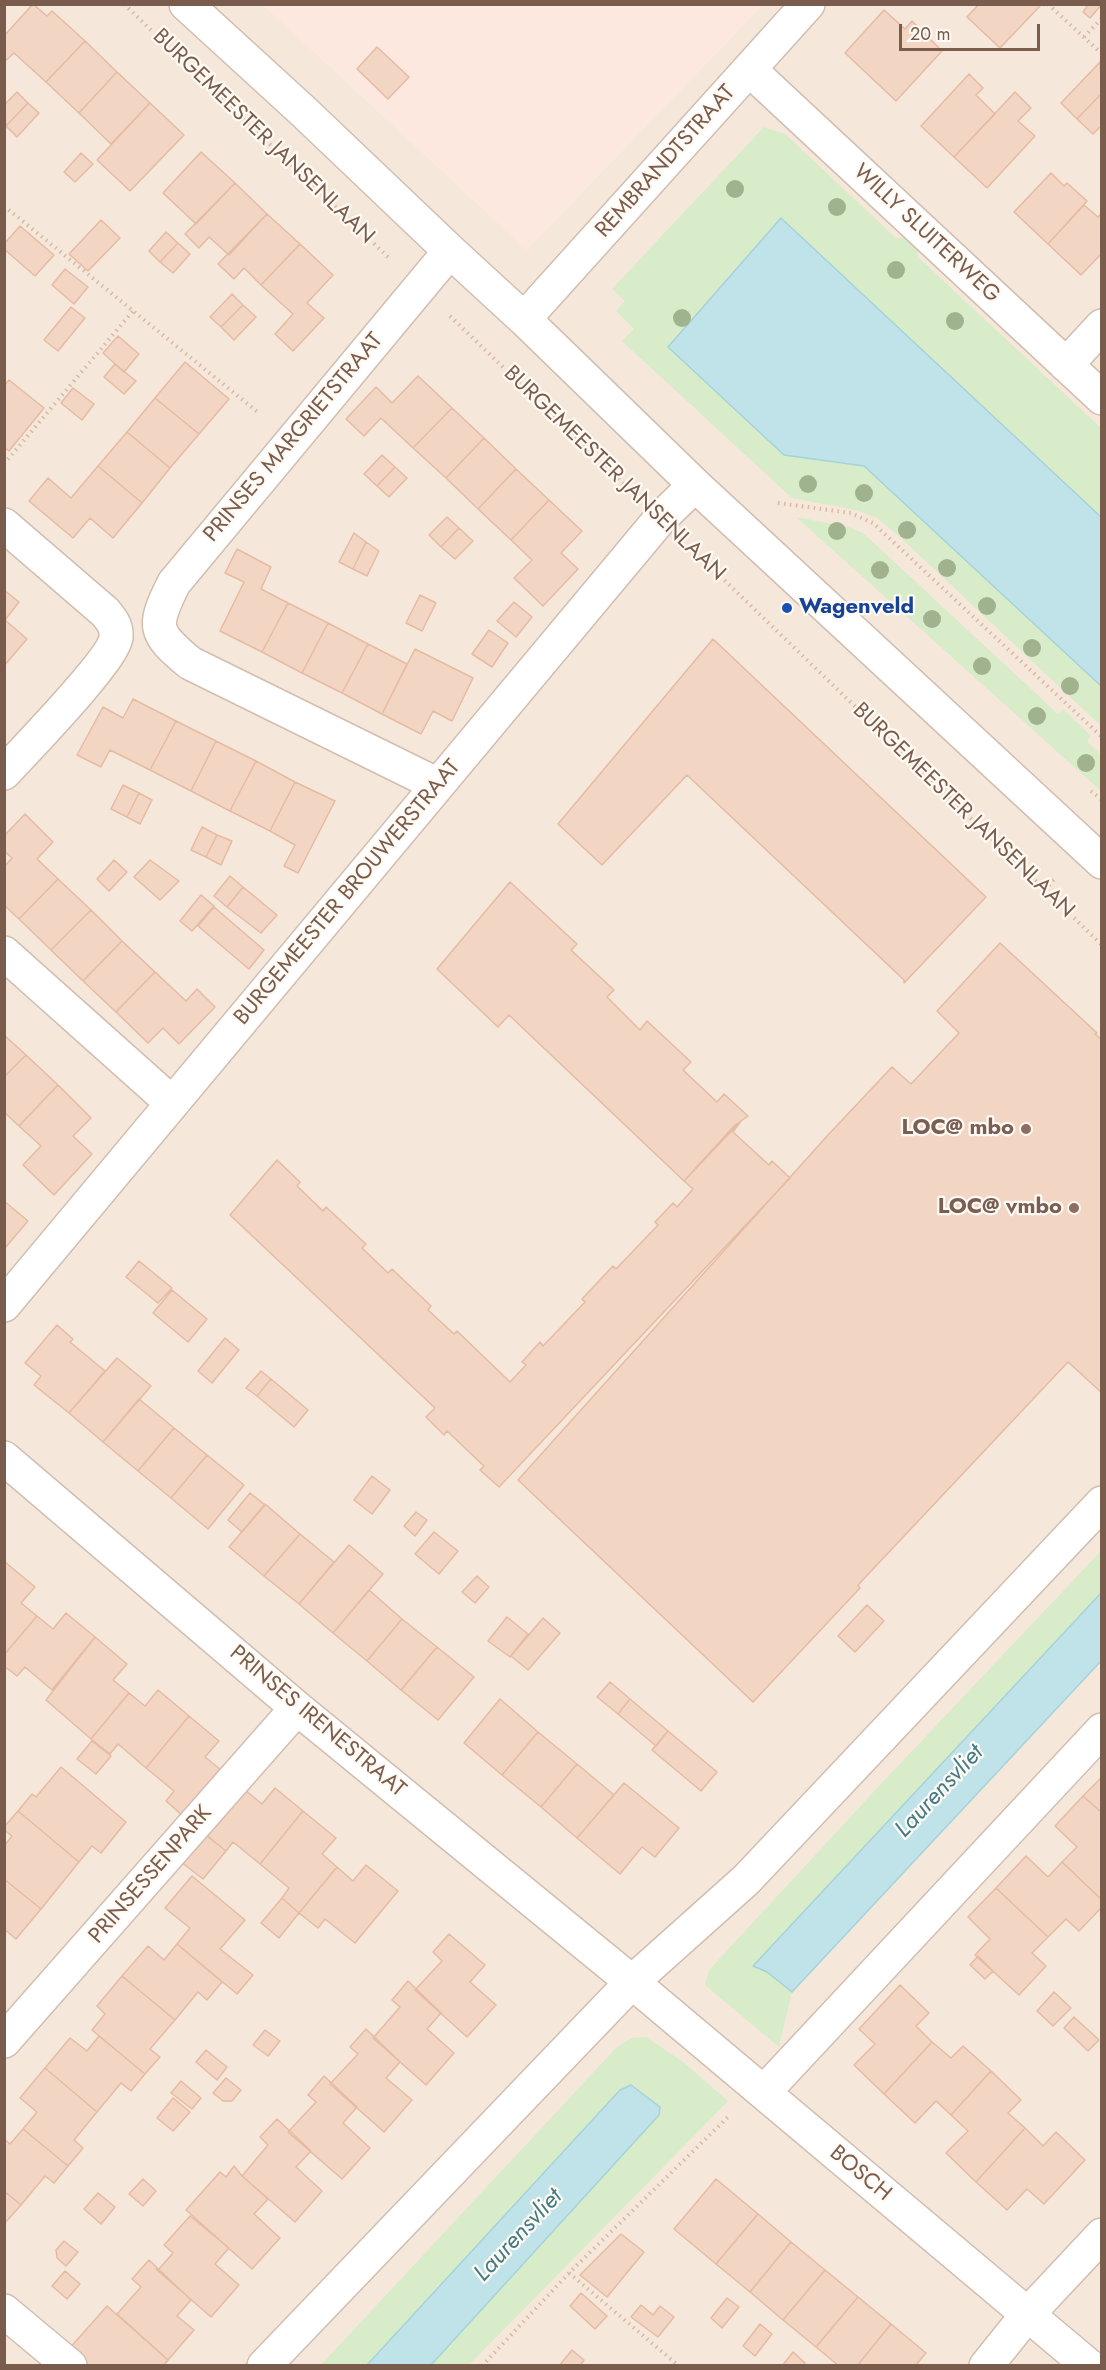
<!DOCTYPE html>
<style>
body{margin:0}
#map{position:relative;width:1106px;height:2370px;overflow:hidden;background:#fdf6ec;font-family:Jost,sans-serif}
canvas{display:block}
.frame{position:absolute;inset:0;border:6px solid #7a5c4d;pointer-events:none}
.scale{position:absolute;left:899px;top:24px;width:141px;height:27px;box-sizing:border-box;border:3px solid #7a5c4d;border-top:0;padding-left:8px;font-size:18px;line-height:21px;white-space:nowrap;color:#7a5c4d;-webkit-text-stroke:4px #fffaf3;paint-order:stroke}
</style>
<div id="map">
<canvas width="1106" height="2370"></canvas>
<div class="frame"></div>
<div class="scale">20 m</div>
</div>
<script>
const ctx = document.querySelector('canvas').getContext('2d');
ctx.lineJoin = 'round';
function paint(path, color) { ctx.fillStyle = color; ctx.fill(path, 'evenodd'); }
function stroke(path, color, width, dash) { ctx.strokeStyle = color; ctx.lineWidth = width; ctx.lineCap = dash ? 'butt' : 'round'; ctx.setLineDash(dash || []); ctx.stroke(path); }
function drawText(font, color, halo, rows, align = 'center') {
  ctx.font = font + ' Jost,sans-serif'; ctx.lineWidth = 4.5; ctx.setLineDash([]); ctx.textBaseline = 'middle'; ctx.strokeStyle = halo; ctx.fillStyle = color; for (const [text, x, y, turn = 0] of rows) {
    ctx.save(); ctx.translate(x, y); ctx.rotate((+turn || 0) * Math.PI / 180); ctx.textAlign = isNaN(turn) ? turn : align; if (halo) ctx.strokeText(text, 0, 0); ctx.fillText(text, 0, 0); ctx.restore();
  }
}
const residential = new Path2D(`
 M5 5H1101V2365H5Z`);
const commercial = new Path2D(`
 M263 5H763L527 250Z`);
const green = new Path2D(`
 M764 127 785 134 896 238 913 237 917 241 918 257 1101 428V517L781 218 784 455 864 466 1101 686V726L899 536 877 518 856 510 792 498 622 341 634 329 616 311 625 301 612 289Z
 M796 517 849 527 863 533 1058 714 1063 709 1091 736 1087 741 1101 755V791Z
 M1101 1551V1593L754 1965 767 1972 792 1992 779 2047 705 1985 709 1970 880 1785Z
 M646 2037 683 2062 728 2101 469 2365H431L659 2115 620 2090 367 2365 320 2366 617 2047 632 2038Z`);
const water = new Path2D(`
 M781 218 1101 517V686L864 466 784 455 668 347Z
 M1101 1593V1661L792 1992 767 1972 753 1966Z
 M631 2085 660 2107 659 2115 431 2365H367L620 2090Z`);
const building = new Path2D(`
 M33 4 47 16 52 11 85 41 46 82 14 53 4 62V36Z
 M979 4H1038L1040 6 1000 48 967 17Z
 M1089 4H1102L1090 18 1083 12Z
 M884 10 905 29 912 21 942 51 896 101 845 53Z
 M85 41 117 72 79 113 46 82Z
 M377 47 409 77 388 99 357 69Z
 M1100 62 1102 93 1077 119 1061 103Z
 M117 72 150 103 111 144 79 113Z
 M969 74 983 88 976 95 995 114 954 157 921 126Z
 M17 92 28 103 6 126 4 105Z
 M1015 92 1031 108 1018 121 1035 136 987 188 954 157Z
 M1102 93V125L1093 134 1077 119Z
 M28 103 39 113 17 137 6 126Z
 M150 103 184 135 130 191 97 160Z
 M201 152 235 183 196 224 163 193Z
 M81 153 93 164 75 182 64 172Z
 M1051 173 1064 186 1067 183 1087 201 1048 244 1014 212Z
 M235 183 267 214 229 255 209 237 199 248 185 234Z
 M1084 205 1098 217 1102 213V253L1081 275 1048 244Z
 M267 214 300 244 261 285 244 268 234 279 218 264Z
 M101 220 120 238 88 271 69 254Z
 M20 226 54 255 35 276 4 249V244Z
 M166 232 178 243 160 262 149 251Z
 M178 243 190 254 173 273 160 262Z
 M300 244 333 275 307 303 324 318 293 351 275 334 293 314 261 285Z
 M65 269 88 287 74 304 52 285Z
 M232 294 243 305 221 327 210 317Z
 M243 305 256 317 234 340 221 327Z
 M71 307 85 318 58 351 44 340Z
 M118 336 139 354 124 372 103 353Z
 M185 362 229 399 199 434 155 398Z
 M115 364 136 381 124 394 104 377Z
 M418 376 452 408 413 448 381 418 364 436 346 419 376 387 392 403Z
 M9 380 44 408 9 451 4 447V386Z
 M73 388 94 404 82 420 61 403Z
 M155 398 199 434 170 468 127 432Z
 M452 408 484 438 446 478 413 448Z
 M127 432 170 468 142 503 98 466Z
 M484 438 516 469 478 509 446 478Z
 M382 455 395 467 377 486 364 474Z
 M98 466 142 503 113 538 90 518 73 538 29 501 48 478 71 498Z
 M395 467 407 478 389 497 377 486Z
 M516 469 549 500 511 540 478 509Z
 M549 500 582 531 561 553 578 569 543 606 514 578 532 560 511 540Z
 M447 517 459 528 441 547 429 535Z
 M459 528 473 541 455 559 441 547Z
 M354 533 366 542 353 569 339 562Z
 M366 542 379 551 367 576 353 569Z
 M237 549 271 567 261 589 288 603 262 652 220 631 244 582 225 573Z
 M4 590 19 602 5 620 27 639 4 666Z
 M420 595 436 603 422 631 406 623Z
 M514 602 532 617 516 637 497 621Z
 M288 603 328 623 302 673 262 652Z
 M328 623 368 644 342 693 302 673Z
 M489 630 508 643 492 667 472 654Z
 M713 639 986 897 904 983V980L687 775 602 865 558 824Z
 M368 644 407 664 382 714 342 693Z
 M415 649 473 678 452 721 433 711 421 734 382 714Z
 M133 699 176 721 150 770 110 750 101 767 77 755 103 707 123 718Z
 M176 721 216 741 191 791 150 770Z
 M216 741 256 761 230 811 191 791Z
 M256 761 295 782 270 831 230 811Z
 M295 782 335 801 298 873 284 866 295 845 270 831Z
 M123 785 139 793 127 817 111 809Z
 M139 793 152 800 140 824 127 817Z
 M25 814 53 842 37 859 58 879 19 919 4 905V867L12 858 4 851V836Z
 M202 827 217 835 206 857 191 850Z
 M217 835 232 841 221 865 206 857Z
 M114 860 127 872 109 891 97 879Z
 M150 860 179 881 160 900 134 877Z
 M230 876 243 887 227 907 214 896Z
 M58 879 91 910 51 950 19 919Z
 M510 882 577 944 571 950 614 990 607 997 640 1030 647 1021 691 1062 683 1070 717 1102 724 1094 748 1116 734 1126 684 1181 509 1015 498 1027 437 969Z
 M243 887 277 915 261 933 227 907Z
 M201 895 214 906 192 931 180 921Z
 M214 907 264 950 249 969 198 926Z
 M91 910 122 941 83 981 51 950Z
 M122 941 155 972 116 1012 83 981Z
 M1000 943 1097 1033 1095 1034 1102 1040V1393L1068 1362 858 1585 860 1588 753 1702 518 1480 828 1135 892 1067 911 1084 959 1033 937 1011Z
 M155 972 186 1001 197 989 215 1007 179 1044 163 1028 148 1043 116 1012Z
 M4 1035 26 1055 4 1077Z
 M26 1055 58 1085 19 1126 4 1112V1077Z
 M58 1085 91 1118 73 1136 92 1154 54 1195 23 1165 41 1146 19 1126Z
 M741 1121 733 1132 769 1165 772 1161 790 1178 499 1487 480 1470 484 1466 447 1431 444 1435 426 1417 435 1408 230 1215 277 1160 300 1182 297 1186 323 1211 326 1207 366 1244 362 1248 388 1273 392 1269 431 1306 428 1310 454 1334 457 1331 510 1382 526 1365 522 1362 540 1342 543 1346 585 1302 582 1299 613 1266 616 1269 658 1225 655 1222 673 1203 677 1207 693 1189 684 1181Z
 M4 1201 28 1221 4 1249Z
 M139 1261 172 1288 158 1303 126 1277Z
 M172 1290 207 1319 188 1342 153 1313Z
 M57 1325 73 1339 70 1342 105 1371 69 1413 34 1385 41 1376 25 1363Z
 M225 1338 239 1350 212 1383 198 1371Z
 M117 1358 151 1386 103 1442 69 1413Z
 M261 1371 271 1379 257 1396 246 1388Z
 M271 1379 308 1410 294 1427 257 1396Z
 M139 1399 174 1428 138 1471 103 1442Z
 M174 1428 207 1455 171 1498 138 1471Z
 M207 1455 244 1485 208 1529 171 1498Z
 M372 1476 390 1490 372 1514 354 1500Z
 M250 1493 265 1505 242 1532 228 1520Z
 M265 1504 300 1534 264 1576 229 1547Z
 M416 1512 427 1520 415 1536 404 1526Z
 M434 1532 458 1551 439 1574 415 1554Z
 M300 1534 334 1562 299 1604 264 1576Z
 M349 1545 383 1574 333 1633 299 1604Z
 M5 1562 35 1587 21 1603 37 1616 4 1655Z
 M477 1576 489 1587 475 1603 462 1592Z
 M369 1590 402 1619 367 1661 333 1633Z
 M867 1605 884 1621 855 1652 838 1636Z
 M66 1613 95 1637 52 1690 25 1667 17 1676 4 1666V1655L37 1616 53 1629Z
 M507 1617 528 1634 510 1657 488 1641Z
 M543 1618 560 1633 528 1670 511 1656Z
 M402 1619 437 1647 401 1690 367 1661Z
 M95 1637 127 1664 113 1680 129 1693 91 1739 46 1700Z
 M437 1647 474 1677 438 1720 401 1690Z
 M610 1682 630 1699 618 1714 597 1697Z
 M158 1690 189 1716 146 1768 118 1744 110 1754 91 1739 129 1693 145 1706Z
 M500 1699 538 1732 502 1775 464 1743Z
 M630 1699 668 1731 656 1746 618 1714Z
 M189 1716 219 1741 205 1757 221 1770 183 1816 166 1801 174 1791 146 1768Z
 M668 1731 717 1772 701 1791 652 1750Z
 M538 1732 577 1764 541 1807 502 1775Z
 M92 1741 111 1756 96 1774 77 1759Z
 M577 1764 614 1795 577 1838 541 1807Z
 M61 1767 126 1822 101 1853 92 1846 79 1862 18 1811 32 1794 36 1797Z
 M1102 1777V1813L1083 1796Z
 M624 1783 679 1828 655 1857 642 1847 620 1874 577 1838Z
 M275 1788 303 1811 260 1864 233 1842 226 1851 207 1836 245 1790 262 1804Z
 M1083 1796 1102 1813V1900L1062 1862 1077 1847 1055 1826Z
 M18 1811 79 1862 41 1909 4 1879V1846L12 1836 4 1830V1827Z
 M303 1811 336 1838 322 1854 337 1867 299 1913 282 1898 289 1888 260 1864Z
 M205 1834 226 1851 203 1879 181 1862Z
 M1026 1856 1048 1877 1062 1862 1102 1900V1907L1079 1931 1066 1919 1048 1937 996 1888Z
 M366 1865 398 1891 355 1943 325 1919 318 1928 299 1913 337 1867 353 1881Z
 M192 1876 245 1920 220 1949 253 1975 237 1994 177 1944 190 1928 165 1908Z
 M4 1879 41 1909 16 1939 4 1929Z
 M996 1888 1048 1937 1032 1953 1046 1966 1019 1995 975 1955 990 1939 968 1917Z
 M282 1898 299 1913 279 1938 261 1923Z
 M449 1934 485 1965 470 1982 496 2005 467 2037 415 1990 442 1961 433 1952Z
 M177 1944 222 1982 207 2000 198 1992 175 2020 122 1976 148 1946 164 1960Z
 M978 1956 993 1971 985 1979 970 1965Z
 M122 1976 175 2020 150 2049 160 2057 145 2074 92 2030 105 2014 97 2006Z
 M408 1981 441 2013 427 2029 454 2053 426 2085 373 2038 400 2007 392 2000Z
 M900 1985 929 2013 916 2026 932 2042 884 2094 854 2065 875 2044 859 2029Z
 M1054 1992 1071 2008 1053 2026 1037 2011Z
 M1074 2017 1099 2040 1088 2051 1064 2028Z
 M366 2029 400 2062 386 2078 412 2100 384 2132 330 2084 358 2054 350 2047Z
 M265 2030 280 2041 268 2056 253 2045Z
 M99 2036 145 2074 131 2091 121 2083 97 2112 45 2068 70 2038 87 2051Z
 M932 2042 951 2058 963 2046 991 2071 951 2115 936 2101 915 2123 884 2094Z
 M206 2050 227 2067 217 2080 196 2062Z
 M45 2068 97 2112 74 2140 83 2148 68 2166 23 2129 37 2112 20 2098Z
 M991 2071 1021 2100 1008 2113 1025 2128 976 2182 946 2153 968 2131 951 2115Z
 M324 2076 357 2107 343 2123 370 2148 342 2179 288 2132 316 2102 308 2095Z
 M226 2078 241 2090 232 2101H223L213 2093Z
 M181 2081 201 2098 192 2109 171 2093Z
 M173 2098 190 2112 173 2131 157 2118Z
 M277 2119 311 2151 296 2167 322 2191 295 2222 242 2176 268 2145 260 2137Z
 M1025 2128 1043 2146 1056 2132 1085 2160 1044 2204 1027 2189 1007 2210 976 2182Z
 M23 2129 68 2166 54 2183 45 2176 21 2205 4 2191V2139L10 2144Z
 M234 2166 242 2176 268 2199 254 2214 280 2238 252 2269 186 2210 220 2172 226 2177Z
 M143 2179 156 2191 143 2206 129 2194Z
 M716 2179 758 2214 716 2264 674 2229Z
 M4 2191 21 2205 4 2224Z
 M98 2193 115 2207 101 2224 84 2209Z
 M758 2214 791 2242 750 2292 716 2264Z
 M190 2216 229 2248 215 2264 239 2285 211 2317 156 2269H159L173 2253 164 2245Z
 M621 2234 644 2252 607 2297 580 2275Z
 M64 2241 78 2252 66 2266 57 2258 56 2250Z
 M791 2242 825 2270 783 2320 750 2292Z
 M149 2260 191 2300 177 2316 194 2330 168 2360 117 2314 141 2287 132 2279Z
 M825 2270 858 2297 816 2347 783 2320Z
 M65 2271 80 2284 67 2299 52 2286Z
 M581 2293 607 2316 595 2329 570 2306Z
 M858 2297 891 2324 857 2366H839L816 2347Z
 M727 2298 739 2307 722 2328 711 2318Z
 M641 2305 653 2315 660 2306 674 2317 658 2337 631 2317Z
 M107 2306 168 2360 163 2366H85L68 2350Z
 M760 2324 772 2334 755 2356 743 2346Z
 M891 2324 926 2353 915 2366H857Z
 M572 2350 584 2360 580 2366H559Z
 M793 2352 805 2363 803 2366H782Z`);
const path = new Path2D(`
 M124 4 152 31
 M1048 4 1102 54
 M1084 37 1102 18
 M209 86 390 259
 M4 206 260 414
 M450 316 630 490
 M4 464 133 311
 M778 503 851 513 873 523 1102 737
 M690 547 1102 945
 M1091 791 1102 800
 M1045 890 1056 877
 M569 2273 679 2366
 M482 2366 569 2273 729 2116`);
const minor = new Path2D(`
 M186 4 304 112 450 251 524 319 695 485 1102 862
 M750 70 1102 398
 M524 319 808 4
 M1066 365 1102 326
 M4 525 105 612C111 619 117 626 116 637 114 659 24 751 4 773
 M438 785 190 663C153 632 152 627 174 583L450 251
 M4 953 172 1103
 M4 1305 660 519 695 485
 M4 1458 297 1708 632 1982 1089 2366
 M4 2041 297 1708
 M764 2092 1102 1730
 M4 2311 70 2366
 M264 2366 632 1982 746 1880 1102 1503
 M986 2366 1027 2315 1102 2235`);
const trees = [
 [735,189],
 [837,207],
 [896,270],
 [682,318],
 [955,321],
 [808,484],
 [864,493],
 [907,530],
 [837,531],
 [947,568],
 [880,570],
 [987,606],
 [932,619],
 [1032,648],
 [982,666],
 [1070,686],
 [1037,716],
 [1086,763]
];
const markers = [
 [787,608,6,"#1a4fb4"],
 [1026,1129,6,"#8d6e63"],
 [1074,1208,6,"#8d6e63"]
];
const streetNames = [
 ["BURGEMEESTER JANSENLAAN",263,137,44],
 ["REMBRANDTSTRAAT",666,162,-48],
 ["WILLY SLUITERWEG",926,234,43],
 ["PRINSES MARGRIETSTRAAT",294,438,-50],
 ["BURGEMEESTER JANSENLAAN",614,474,44],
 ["BURGEMEESTER JANSENLAAN",963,811,44],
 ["BURGEMEESTER BROUWERSTRAAT",348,893,-50],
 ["PRINSES IRENESTRAAT",317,1722,40],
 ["PRINSESSENPARK",151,1875,-49],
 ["BOSCH",860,2174,40]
];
const transitNames = [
 ["Wagenveld",799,608]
];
const educationNames = [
 ["LOC@ mbo",1014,1129],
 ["LOC@ vmbo",1062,1208]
];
const waterNames = [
 ["Laurensvliet",940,1792,-47],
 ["Laurensvliet",519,2236,-47]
];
paint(residential, '#f5e8da');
paint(commercial, '#fde8e0');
paint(green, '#d8ecc9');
paint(water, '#bfe3e8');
stroke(water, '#a5d3da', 1.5);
paint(building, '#f3d5c3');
stroke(building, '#e6bba3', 1.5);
stroke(minor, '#d1beb0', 36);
stroke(path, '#d9b8a5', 4, [1.5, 4.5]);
stroke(minor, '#fff', 33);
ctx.fillStyle = '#a0b28e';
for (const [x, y] of trees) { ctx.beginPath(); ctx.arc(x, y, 9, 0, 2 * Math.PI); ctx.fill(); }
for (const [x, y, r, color] of markers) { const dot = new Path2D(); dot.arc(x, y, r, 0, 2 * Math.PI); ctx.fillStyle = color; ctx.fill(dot); stroke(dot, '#fffaf3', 2); }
drawText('22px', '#7a5c4d', '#fffaf3', streetNames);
drawText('bold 22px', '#164399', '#fffaf3', transitNames, 'left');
drawText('bold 22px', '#785e54', '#fffaf3', educationNames, 'right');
drawText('italic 24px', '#437c86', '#fffaf3', waterNames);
</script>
